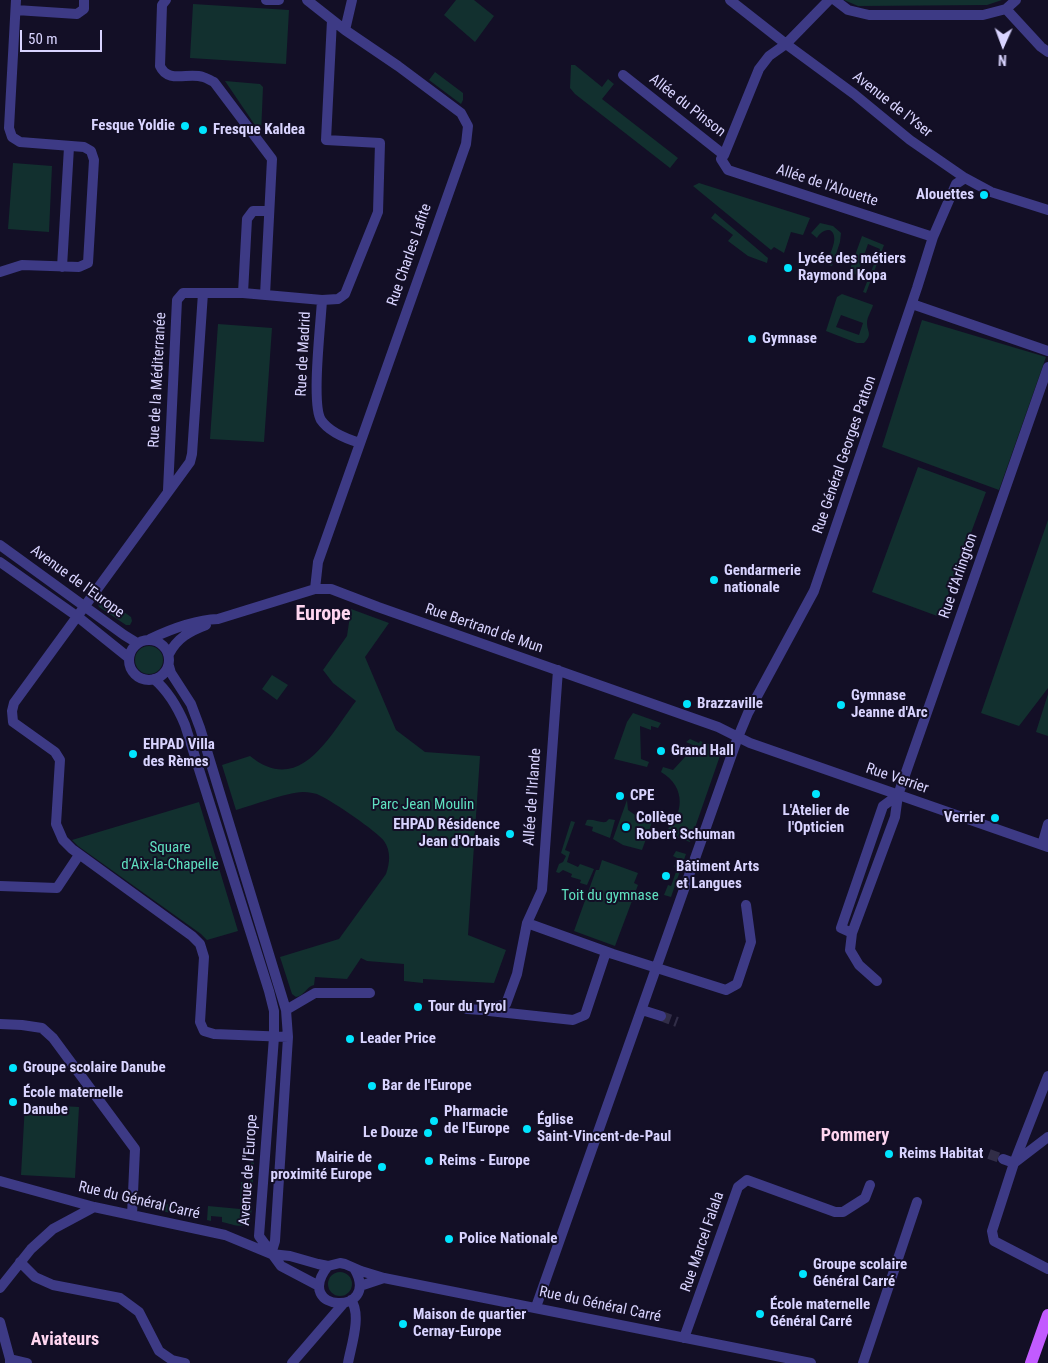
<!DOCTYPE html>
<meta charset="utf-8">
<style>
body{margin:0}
#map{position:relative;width:1048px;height:1363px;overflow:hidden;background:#130f26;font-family:"Roboto Condensed",sans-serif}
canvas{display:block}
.north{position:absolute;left:978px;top:20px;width:50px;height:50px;-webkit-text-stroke:4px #130f26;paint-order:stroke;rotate:182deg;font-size:14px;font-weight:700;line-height:20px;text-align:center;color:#d9d4ff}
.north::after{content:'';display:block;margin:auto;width:18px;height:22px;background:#d9d4ff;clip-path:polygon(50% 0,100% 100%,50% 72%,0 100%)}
.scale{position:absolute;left:20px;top:30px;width:82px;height:22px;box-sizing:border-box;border:2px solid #d9d4ff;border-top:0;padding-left:6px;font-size:15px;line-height:18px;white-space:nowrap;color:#d9d4ff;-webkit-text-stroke:4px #130f26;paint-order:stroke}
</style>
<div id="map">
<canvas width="1048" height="1363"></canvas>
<div class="north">N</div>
<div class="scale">50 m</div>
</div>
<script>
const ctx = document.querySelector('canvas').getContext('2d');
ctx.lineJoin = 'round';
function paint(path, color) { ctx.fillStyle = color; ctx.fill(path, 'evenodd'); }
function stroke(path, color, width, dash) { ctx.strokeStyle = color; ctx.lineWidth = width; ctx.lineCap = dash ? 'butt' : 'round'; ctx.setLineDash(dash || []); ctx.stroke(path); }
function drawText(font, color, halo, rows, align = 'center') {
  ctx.font = font + ' "Roboto Condensed",sans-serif'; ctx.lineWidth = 4; ctx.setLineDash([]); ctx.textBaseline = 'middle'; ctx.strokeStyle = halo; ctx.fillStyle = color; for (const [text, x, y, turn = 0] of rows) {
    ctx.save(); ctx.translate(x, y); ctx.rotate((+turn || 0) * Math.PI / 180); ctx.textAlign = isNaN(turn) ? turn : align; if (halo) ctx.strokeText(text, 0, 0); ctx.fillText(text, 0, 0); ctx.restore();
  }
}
const green = new Path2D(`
 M456 0H474L494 16 475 42 444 15Z
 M844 0H1002L987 5 858 6Z
 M193 4 289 10 286 64 190 58Z
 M571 65H575L602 87 608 79 614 84 602 99 678 158 670 168 575 94 570 88Z
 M435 72 463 93V100L461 104 429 80Z
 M225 81 260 84 263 87 261 134Z
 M13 163 52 166 49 232 8 229Z
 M699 183 810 218 803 235 791 232 784 253 774 247 771 250 693 186Z
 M715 213 768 258 767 263 748 256 728 241 733 235 711 218Z
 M820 223 833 226 841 233 840 242 832 266 826 264C828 257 836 244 834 236 832 225 820 231 817 238L811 233Z
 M862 236 884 245 866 293 863 292 880 249 868 244 857 275 849 272Z
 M842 294 873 305C872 310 867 317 867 323 867 332 873 334 864 343H857L826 331 837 297ZM841 315 863 323 859 335 836 327Z
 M922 320 1046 357 999 490 882 447Z
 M218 324 272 328 264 442 210 439Z
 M918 467 986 492 940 617 872 592Z
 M1048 520V688L1019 726 981 713Z
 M99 598H104L131 617 132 621 130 625H126L99 607 97 602Z
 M351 609 389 623 365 657 396 730 425 752 480 756 468 935 506 950 494 983 423 979V983L404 981V964L367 961 361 958 347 979 315 977 314 985C306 987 304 996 296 997L292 994 280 957 339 939 386 874C390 863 391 851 384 841 378 832 332 801 321 796 316 793 309 792 303 792 285 793 254 805 236 810L222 765 250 756C300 797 330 735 356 701L333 683 323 670 347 636Z
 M135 660a14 14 0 1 1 28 0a14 14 0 1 1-28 0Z
 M272 675 288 685 277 700 262 689Z
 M1048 694V736L1036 732Z
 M633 713 661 723 658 728 651 726V730L640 726 641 759 649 762 647 767 614 759 627 722Z
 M690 739 699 743 700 741 709 744V747L722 750 690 842 664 833C684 816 687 787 661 772L663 767 673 770 695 746 686 742Z
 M627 800 628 810 638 817 651 816 656 811 642 850 623 845 613 839Z
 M199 802 238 931 207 940 201 934 78 846 72 840Z
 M609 819 615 820 610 838 592 831 593 827 585 825 587 820C594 819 600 823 606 822Z
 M571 821 575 822 565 850 570 852 567 862 578 867 580 864 594 869 587 885 580 883 581 880 571 877 572 874 563 870 559 873 556 872 559 864 563 862 566 856 561 853Z
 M676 851 686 854 671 897 664 895 668 885 671 886 677 869 674 867 677 858 673 856Z
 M602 860 638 873 634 883 638 885 615 946 574 931 596 870H599Z
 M25 1104 79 1107 75 1178 21 1175Z
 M251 1162H254L251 1219C247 1231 232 1224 222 1222V1217L211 1216V1221L207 1220 208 1206 240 1209 241 1182 250 1183Z
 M142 1202 187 1206 185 1216 143 1207Z
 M328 1284a12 12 0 1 1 24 0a12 12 0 1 1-24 0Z`);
const streetTunnel = new Path2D(`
 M661 1016 677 1022
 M989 1154 1003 1159`);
const street = new Path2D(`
 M166 0 162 5 160 66C168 84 188 72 203 77 207 78 211 81 214 82L272 159 265 295
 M266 0H279
 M307 0 345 30 398 66 461 113 468 126 466 144 318 562 315 589
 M730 0 786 44 854 94 910 140 965 178 991 192 1048 210
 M829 0 786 44 769 56 759 69 724 155 721 159 728 170 933 237
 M835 0 848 10 869 15H983L1006 9 1016 0
 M1006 9 1041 47 1048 52
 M16 10 77 14 84 9V0
 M345 30 352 0
 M623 75 724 155
 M62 267 69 147
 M0 272 22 265 79 267 88 263 94 160 91 151 84 147 20 142 12 137 9 128 16 0
 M203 293 192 454 190 462 14 703 12 711 13 722 55 752 60 760 56 824 63 840 72 849 192 936 200 944 204 957 200 1022 204 1031 214 1034 288 1037
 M243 293 247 219 253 211H269
 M322 300C321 322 311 404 321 420 329 432 347 439 360 443
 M912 304 1048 351
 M168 490 177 300 183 293H243L322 300 338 299 345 294 378 212 380 143 326 140 332 20
 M0 545 124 635 137 643
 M0 562 78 617 129 658
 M150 639C171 629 194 620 218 619L315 589H331L378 607 718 727 750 743 1048 847
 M129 660a20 20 0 1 1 40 0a20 20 0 1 1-40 0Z
 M169 654C177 638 190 631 206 625
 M169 666 171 673 191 704 200 728 286 1010 288 1037 275 1241 271 1254
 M154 679C169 692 178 708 185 725L269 991 274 1011V1037L259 1236 281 1266 319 1286
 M1042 845 1048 824
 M0 886 57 888 79 855
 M527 923 613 954 726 990 737 984 751 942 746 905
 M852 933 841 928 883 806 898 795
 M877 981 859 965 850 950 852 933 895 817 898 795 1048 367
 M467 1009 482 1010 506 1004 517 974 527 923 542 890 558 670
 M286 1010 315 993H370
 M642 1010 661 1016
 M489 1011 573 1020 585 1015 606 952
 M0 1024 22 1025 42 1028 53 1038 135 1149 132 1215
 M1048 1076 1014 1163 992 1231 994 1241 1048 1269
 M1003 1159 1014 1163 1048 1137
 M0 1181 94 1207 225 1235 271 1254 290 1256 318 1264 328 1266
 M20 1262 35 1277 53 1285 120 1298 139 1312 159 1351 172 1360 185 1363
 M354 1268C383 1317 291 1313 328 1266L340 1263 345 1264 361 1271 384 1278 811 1363
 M360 1286 384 1278
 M0 1288 31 1249 53 1229 94 1207
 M536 1307 738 737 748 713 814 591 917 288 933 237 956 184 965 178
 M0 1322 10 1359V1363
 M684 1338 738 1187 747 1180 835 1212H843L865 1198 870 1185
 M10 1359 27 1363
 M292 1363 343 1304
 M348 1363C351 1346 362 1315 351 1300
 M863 1363 917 1202`);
const primary = new Path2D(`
 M1031 1363 1048 1315`);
const markers = [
 [185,126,5,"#00e5ff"],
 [203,130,5,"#00e5ff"],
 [984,195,5,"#00e5ff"],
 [788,268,5,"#00e5ff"],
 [752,339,5,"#00e5ff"],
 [714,580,5,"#00e5ff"],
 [687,704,5,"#00e5ff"],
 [841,705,5,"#00e5ff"],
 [661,751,5,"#00e5ff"],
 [133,754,5,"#00e5ff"],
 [816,794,5,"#00e5ff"],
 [620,796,5,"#00e5ff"],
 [995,818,5,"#00e5ff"],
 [626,827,5,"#00e5ff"],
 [510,834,5,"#00e5ff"],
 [666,876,5,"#00e5ff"],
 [418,1007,5,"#00e5ff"],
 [350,1039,5,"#00e5ff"],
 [13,1068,5,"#00e5ff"],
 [372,1086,5,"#00e5ff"],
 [13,1102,5,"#00e5ff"],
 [434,1121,5,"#00e5ff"],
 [527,1129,5,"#00e5ff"],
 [428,1133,5,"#00e5ff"],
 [889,1154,5,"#00e5ff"],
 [429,1161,5,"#00e5ff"],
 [382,1167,5,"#00e5ff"],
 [449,1239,5,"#00e5ff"],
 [803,1274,5,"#00e5ff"],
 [760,1314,5,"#00e5ff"],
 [403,1324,5,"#00e5ff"]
];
const streetNames = [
 ["Avenue de l'Yser",892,105,38],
 ["Allée du Pinson",687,106,38],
 ["Allée de l'Alouette",827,186,18],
 ["Rue Charles Lafite",410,255,-71],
 ["Rue de Madrid",304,354,-87],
 ["Rue de la Méditerranée",158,380,-87],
 ["Rue Général Georges Patton",845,455,-71],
 ["Rue d'Arlington",959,576,-71],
 ["Avenue de l'Europe",77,582,36],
 ["Rue Bertrand de Mun",484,629,19],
 ["Rue Verrier",897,779,19],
 ["Allée de l'Irlande",533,797,-86],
 ["Avenue de l'Europe",249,1170,-86],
 ["Rue du Général Carré",139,1201,13],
 ["Rue Marcel Falala",703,1242,-71],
 ["Rue du Général Carré",600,1305,12]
];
const poiNames = [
 ["Fesque Yoldie",175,126,"right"],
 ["Fresque Kaldea",213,130],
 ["Alouettes",974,195,"right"],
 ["Lycée des métiers",798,259],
 ["Raymond Kopa",798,276],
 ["Gymnase",762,339],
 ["Gendarmerie",724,571],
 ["nationale",724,588],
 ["Gymnase",851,696],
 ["Jeanne d'Arc",851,713],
 ["Brazzaville",697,704],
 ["EHPAD Villa",143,745],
 ["des Rèmes",143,762],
 ["Grand Hall",671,751],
 ["CPE",630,796],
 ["L'Atelier de",816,811,"center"],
 ["l'Opticien",816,828,"center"],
 ["Collège",636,818],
 ["Robert Schuman",636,835],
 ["Verrier",985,818,"right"],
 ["EHPAD Résidence",500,825,"right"],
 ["Jean d'Orbais",500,842,"right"],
 ["Bâtiment Arts",676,867],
 ["et Langues",676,884],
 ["Tour du Tyrol",428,1007],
 ["Leader Price",360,1039],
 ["Groupe scolaire Danube",23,1068],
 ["Bar de l'Europe",382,1086],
 ["École maternelle",23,1093],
 ["Danube",23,1110],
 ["Pharmacie",444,1112],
 ["de l'Europe",444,1129],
 ["Église",537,1120],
 ["Saint-Vincent-de-Paul",537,1137],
 ["Le Douze",418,1133,"right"],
 ["Reims Habitat",899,1154],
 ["Mairie de",372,1158,"right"],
 ["proximité Europe",372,1175,"right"],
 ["Reims - Europe",439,1161],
 ["Police Nationale",459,1239],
 ["Groupe scolaire",813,1265],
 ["Général Carré",813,1282],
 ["École maternelle",770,1305],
 ["Général Carré",770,1322],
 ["Maison de quartier",413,1315],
 ["Cernay-Europe",413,1332]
];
const parkNames = [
 ["Parc Jean Moulin",423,805],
 ["Square",170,848],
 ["d’Aix-la-Chapelle",170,865],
 ["Toit du gymnase",610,896]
];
const quarterNames = [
 ["Pommery",855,1136],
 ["Aviateurs",65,1340]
];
const districtNames = [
 ["Europe",323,615]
];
paint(green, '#12302f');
stroke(streetTunnel, '#312d47', 10, [10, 5]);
stroke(street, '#3d3a85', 10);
stroke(primary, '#c25bff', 12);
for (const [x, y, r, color] of markers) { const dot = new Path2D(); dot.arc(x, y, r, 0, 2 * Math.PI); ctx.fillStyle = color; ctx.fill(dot); stroke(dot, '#130f26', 2); }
drawText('15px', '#d9d4ff', '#130f26', streetNames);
drawText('bold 15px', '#d9d4ff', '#130f26', poiNames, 'left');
drawText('15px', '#5fe0c0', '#130f26', parkNames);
drawText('bold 18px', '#ffd6f0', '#130f26', quarterNames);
drawText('bold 20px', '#ffd6f0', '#130f26', districtNames);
</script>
